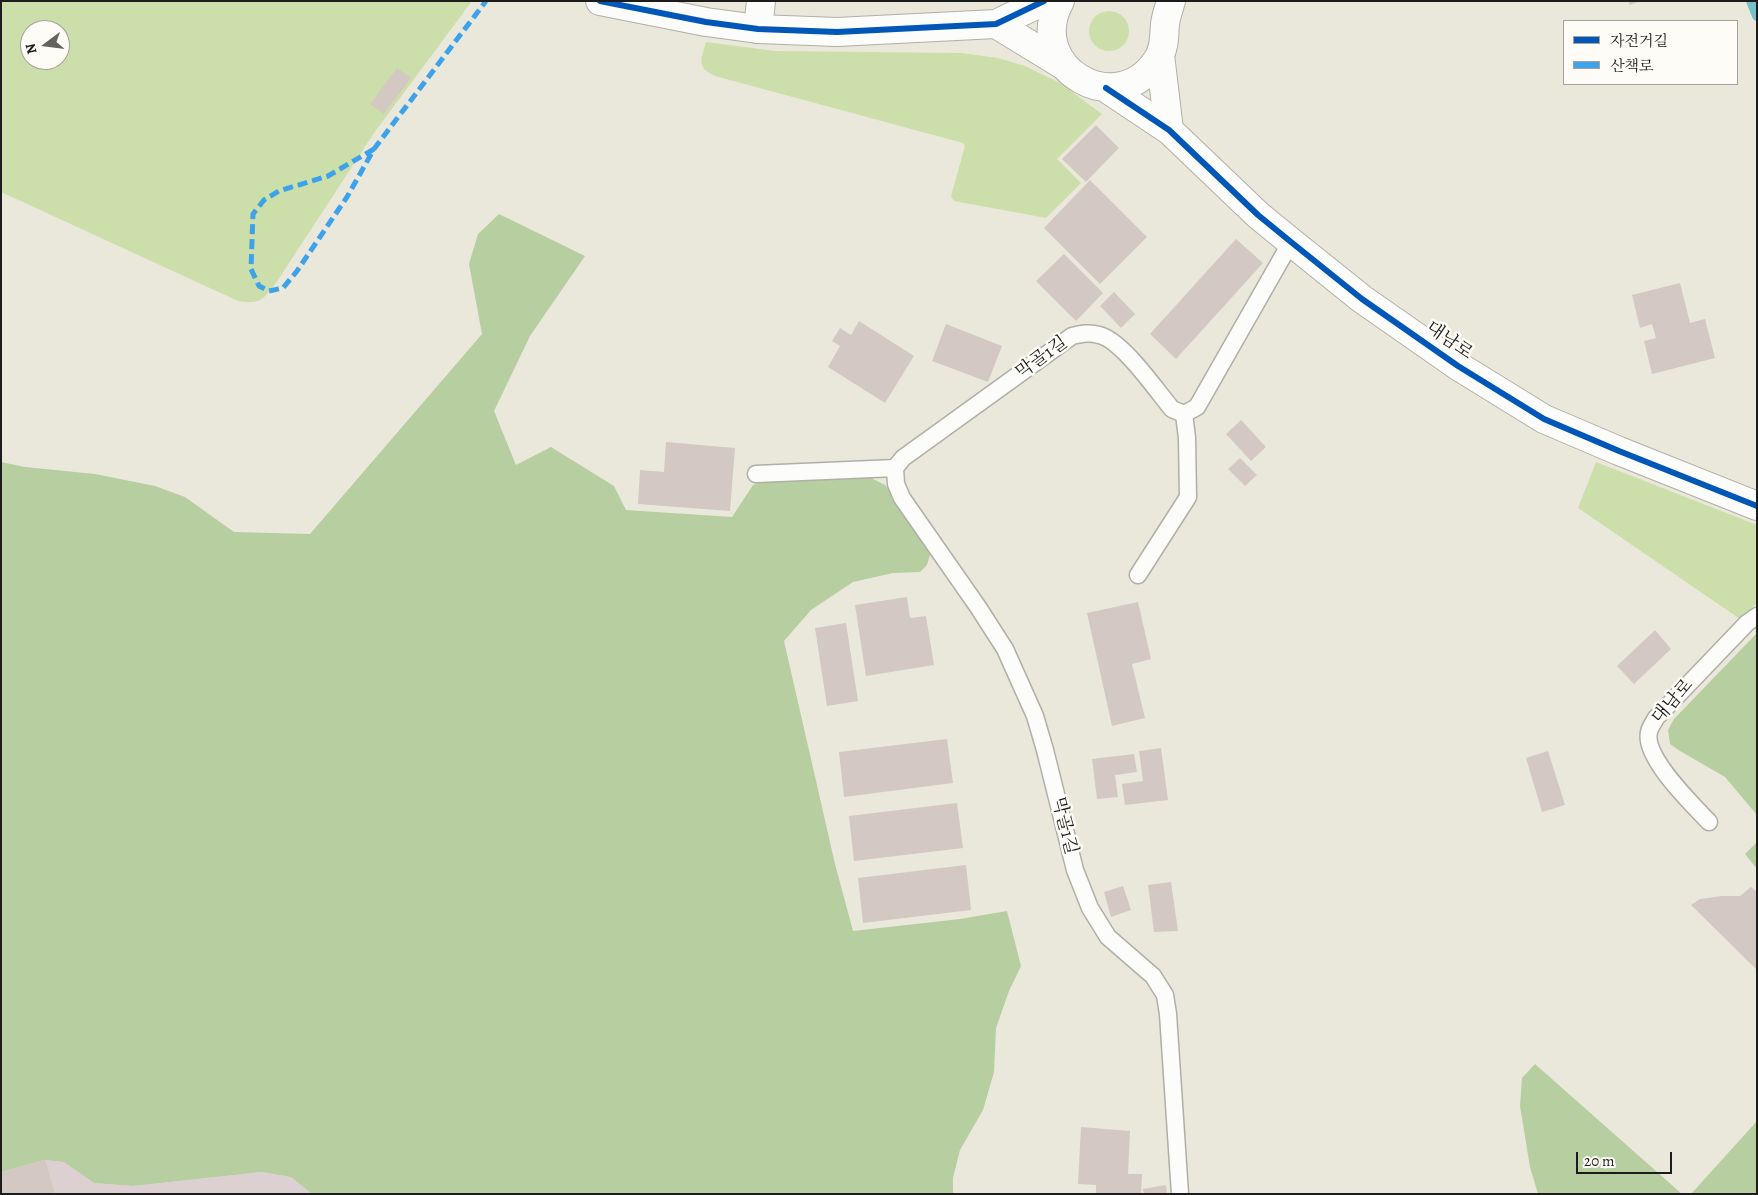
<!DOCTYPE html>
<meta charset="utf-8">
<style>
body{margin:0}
#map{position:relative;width:1758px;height:1195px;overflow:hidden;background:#eae8db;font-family:Alegreya,"Noto Serif KR",serif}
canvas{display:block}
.frame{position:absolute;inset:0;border:2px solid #1c1c1c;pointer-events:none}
.legend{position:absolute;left:1563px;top:20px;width:175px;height:65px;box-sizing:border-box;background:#fdfcf7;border:1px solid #a3a29f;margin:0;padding:6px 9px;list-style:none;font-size:15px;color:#1c1c1c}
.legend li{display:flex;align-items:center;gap:10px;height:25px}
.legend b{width:25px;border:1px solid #a3a29f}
.north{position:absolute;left:20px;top:20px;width:50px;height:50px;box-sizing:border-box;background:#fdfcf7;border:1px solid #a3a29f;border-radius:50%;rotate:255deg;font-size:14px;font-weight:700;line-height:20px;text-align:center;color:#1c1c1c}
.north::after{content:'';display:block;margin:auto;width:18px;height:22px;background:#64635f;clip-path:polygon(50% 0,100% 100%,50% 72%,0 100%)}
.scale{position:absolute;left:1576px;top:1152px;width:96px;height:22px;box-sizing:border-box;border:2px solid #1c1c1c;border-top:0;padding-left:6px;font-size:15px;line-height:18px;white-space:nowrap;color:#1c1c1c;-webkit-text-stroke:4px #fdfcf7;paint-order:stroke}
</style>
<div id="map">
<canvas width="1758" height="1195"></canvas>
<div class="frame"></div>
<ul class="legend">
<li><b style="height:6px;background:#0057b8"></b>자전거길</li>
<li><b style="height:6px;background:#3da2ea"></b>산책로</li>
</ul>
<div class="north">N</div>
<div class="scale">20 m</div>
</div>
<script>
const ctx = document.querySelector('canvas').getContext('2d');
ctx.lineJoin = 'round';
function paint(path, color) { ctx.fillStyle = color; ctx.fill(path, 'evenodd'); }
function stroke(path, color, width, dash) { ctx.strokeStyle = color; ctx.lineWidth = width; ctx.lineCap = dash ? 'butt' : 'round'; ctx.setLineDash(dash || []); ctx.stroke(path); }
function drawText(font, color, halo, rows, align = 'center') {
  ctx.font = font + ' Alegreya,"Noto Serif KR",serif'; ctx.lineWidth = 5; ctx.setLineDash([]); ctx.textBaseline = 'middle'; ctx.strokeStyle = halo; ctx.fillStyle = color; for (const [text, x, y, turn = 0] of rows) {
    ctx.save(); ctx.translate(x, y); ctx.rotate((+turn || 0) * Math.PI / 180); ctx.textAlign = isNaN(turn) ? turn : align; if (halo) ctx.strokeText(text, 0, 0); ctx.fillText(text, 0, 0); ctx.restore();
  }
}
const industrial = new Path2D(`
 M45 1160 64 1162 94 1183 133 1186 262 1172 291 1177 312 1194H1V1172Z`);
const green = new Path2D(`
 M1 1H472L374 133 278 280C264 298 263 305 238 301L1 192ZM30 30H60V60H30Z
 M1089 31a20 20 0 1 1 40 0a20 20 0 1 1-40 0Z
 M706 42 775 51 961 53 998 58 1025 66 1060 83 1102 114 1057 159 1081 183 1046 218 954 201 951 196 965 146 963 143 715 76C696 67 701 60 706 42Z
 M1596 462 1757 525V603L1740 619 1578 508Z`);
const forest = new Path2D(`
 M499 214 585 256 530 336 494 411 516 465 551 447 614 486 626 510 732 517 753 485 769 479 867 476 885 485 925 542 930 555 927 565 920 572 893 573 853 582 811 610 784 641 835 864 853 931 960 919 1007 911 1021 966 1009 991 996 1028 994 1072 983 1110 960 1150 953 1178V1194H312L291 1177 262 1172 133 1186 94 1183 64 1162 45 1160 1 1172V462L25 467 95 474 155 486 185 497 234 532 310 534 482 334 469 264 478 234Z
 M1757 633V815L1725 777 1680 751 1670 744 1668 730 1674 719Z
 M1757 842V869L1745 854Z
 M1535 1064 1682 1194H1538L1530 1167 1520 1106 1522 1078Z
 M1757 1121V1194H1691Z`);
const stream = new Path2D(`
 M1751 1 1757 16`);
const building = new Path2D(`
 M1628 1H1640L1630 5Z
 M397 68 411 78 384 114 370 104Z
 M1096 125 1119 148 1086 182 1062 159Z
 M1090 180 1147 237 1100 284 1044 228Z
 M1236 239 1263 263 1176 359 1150 334Z
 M1064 254 1103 293 1076 321 1036 281Z
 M1680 283 1690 323 1705 319 1715 358 1652 374 1644 341 1656 338 1652 324 1640 328 1632 295Z
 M1114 292 1135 314 1121 328 1100 306Z
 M859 321 914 356 885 403 828 367 840 346 832 341 840 328 851 335Z
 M946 324 1002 346 988 382 932 361Z
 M1241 420 1266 447 1251 461 1226 434Z
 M666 442 735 448 730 511 638 504 640 470 664 472Z
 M1240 458 1257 475 1245 486 1228 469Z
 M907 597 910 618 926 616 934 665 866 676 855 605Z
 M1138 602 1151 659 1132 664 1145 718 1112 726 1087 613Z
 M846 623 858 701 827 706 815 628Z
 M1655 630 1671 649 1634 684 1617 666Z
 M947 739 953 783 844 797 839 752Z
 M1161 748 1168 800 1125 805 1122 784 1143 781 1139 751Z
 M1548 751 1565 805 1542 812 1526 758Z
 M1134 754 1137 772 1115 775 1118 797 1097 799 1092 759Z
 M957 803 963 848 854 861 849 816Z
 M966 865 971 910 863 923 858 878Z
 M1171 882 1178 931 1154 932 1148 885Z
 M1123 886 1131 910 1111 917 1104 892Z
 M1751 887 1757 892V970L1691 905 1700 899 1722 896H1740Z
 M1081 1127 1130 1131 1128 1174H1142L1141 1194H1096V1185L1078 1184Z
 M45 1160 55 1194H1V1172Z
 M1166 1185 1167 1194H1144L1143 1189Z`);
const service = new Path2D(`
 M756 474 895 468
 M1138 575 1188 497 1187 438 1184 414
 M1709 822C1692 804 1643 757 1649 732 1650 727 1654 722 1656 718L1747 623 1757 616
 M1180 1194 1168 1014 1165 995 1153 976 1108 937 1090 908 1075 870 1045 750 1035 716 1005 649 978 607 902 498 896 484 895 468 903 458 1072 336C1081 334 1089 332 1099 335 1122 340 1156 390 1172 409L1184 414 1197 407 1291 242`);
const minor = new Path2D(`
 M758 29 761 1`);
const tertiary = new Path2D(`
 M600 1 706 22 758 29 837 32 996 24 1044 1
 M1060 1C1023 68 1120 124 1159 57 1165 46 1164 35 1165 24 1166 16 1169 8 1171 1
 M996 24 1063 65
 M1160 55 1169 130
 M1106 88 1169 130 1258 215 1291 242 1362 299 1458 366 1544 419 1619 451 1757 506`);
const quiet = new Path2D(`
 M374 149 328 176 279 191 264 200 253 214 251 269 259 286 269 291 283 288 297 271 347 197 374 149 486 1`);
const cycleway = new Path2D(`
 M600 1 706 22 758 29 837 32 996 24 1044 1
 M1106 88 1169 130 1258 215 1291 242 1362 299 1458 366 1544 419 1619 451 1757 506`);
const streetNames = [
 ["대남로",1449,341,35],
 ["막골1길",1042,358,-36],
 ["대남로",1673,702,-49],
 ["막골1길",1064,826,76]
];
paint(industrial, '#dcd0d2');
paint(green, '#ccdfaa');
paint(forest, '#b7cea0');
stroke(stream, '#76c2ca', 10);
paint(building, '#d3c8c2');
stroke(service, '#b0afa7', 19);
stroke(minor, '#b0afa7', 30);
stroke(tertiary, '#b0afa7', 30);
stroke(service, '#fcfcfa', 16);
stroke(minor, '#fcfcfa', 28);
stroke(tertiary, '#fcfcfa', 28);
stroke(quiet, '#3da2ea', 5, [10, 5]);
stroke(cycleway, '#0057b8', 6);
drawText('18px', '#1c1c1c', '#fdfcf7', streetNames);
</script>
